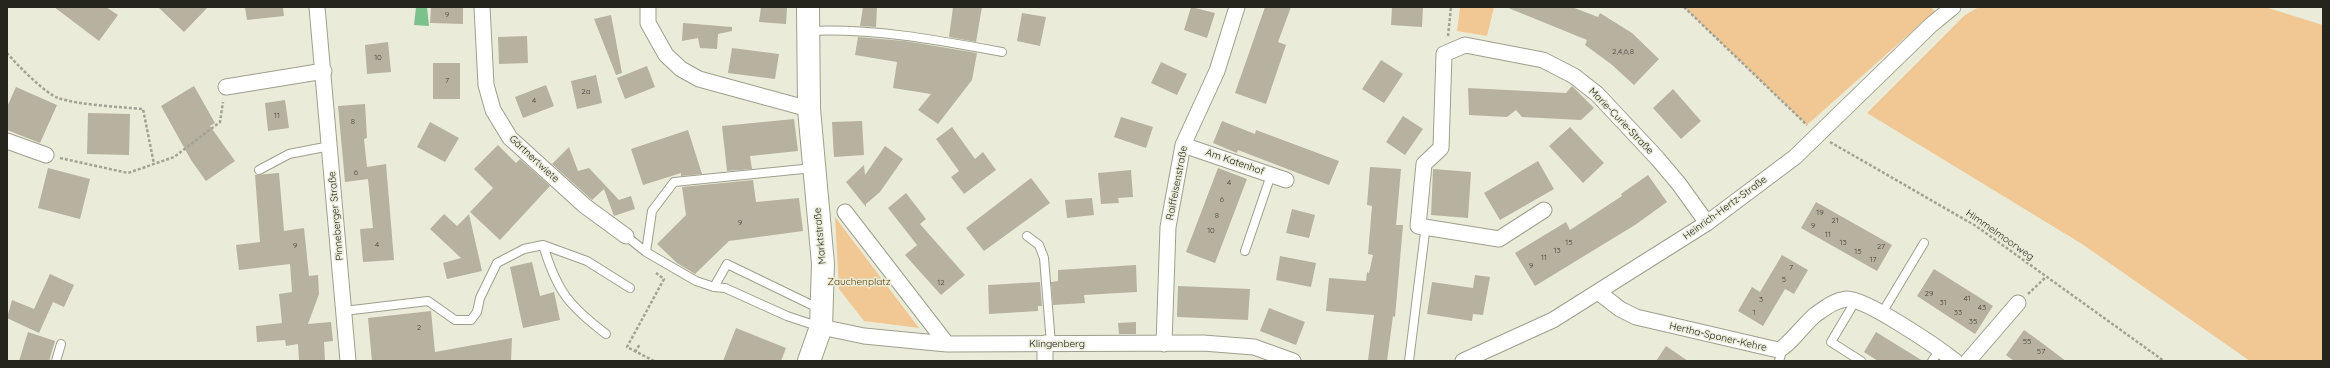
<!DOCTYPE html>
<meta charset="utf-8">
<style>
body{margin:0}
#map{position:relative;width:2330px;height:368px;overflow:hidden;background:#eaecd9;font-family:Quicksand,sans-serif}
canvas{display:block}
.frame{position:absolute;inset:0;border:8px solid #25251e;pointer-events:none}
</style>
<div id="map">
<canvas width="2330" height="368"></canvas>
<div class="frame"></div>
</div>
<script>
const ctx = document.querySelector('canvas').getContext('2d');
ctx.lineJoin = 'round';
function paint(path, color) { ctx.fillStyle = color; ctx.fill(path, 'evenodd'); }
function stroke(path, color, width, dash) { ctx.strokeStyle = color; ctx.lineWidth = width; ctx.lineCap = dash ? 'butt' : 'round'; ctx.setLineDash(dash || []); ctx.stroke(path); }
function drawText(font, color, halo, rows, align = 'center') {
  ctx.font = font + ' Quicksand,sans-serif'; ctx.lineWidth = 3; ctx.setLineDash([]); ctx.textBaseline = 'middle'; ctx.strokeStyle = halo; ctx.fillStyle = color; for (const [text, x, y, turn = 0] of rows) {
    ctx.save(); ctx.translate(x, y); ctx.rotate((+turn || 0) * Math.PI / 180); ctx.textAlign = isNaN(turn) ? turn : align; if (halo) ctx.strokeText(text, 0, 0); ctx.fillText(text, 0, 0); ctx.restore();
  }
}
const green = new Path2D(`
 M1460 7H1494L1487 36 1457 31Z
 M1684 7H1931L1935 11 1807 125Z
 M1979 7H2265L2323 25V361H2250L2082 244 1867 113 1965 15Z
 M835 217 919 328 864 321 839 289Z`);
const water = new Path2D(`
 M416 7H427L429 26 414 25Z`);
const building = new Path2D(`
 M54 7H106L118 15 99 41Z
 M158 7H208L184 32Z
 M245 7H283L284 16 247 20Z
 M431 7H463V24L430 23Z
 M761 7H787L786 24 759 22Z
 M863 7H877L876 27 860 26Z
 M953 7H982L976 42 949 37Z
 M1191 7 1215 13 1207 38 1184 30Z
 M1265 7H1291L1278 42 1286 45 1266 104 1235 93Z
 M1392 7H1423L1422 27 1391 25Z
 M1506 7H1572L1598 17 1600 13 1632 33 1659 59 1634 85 1611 64 1585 45 1587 40Z
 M1022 13 1046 17 1040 46 1017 41Z
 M611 15 622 73 616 75 594 19Z
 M683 23 732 27V31L718 34 717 49 700 48 698 38 682 41Z
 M527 36 528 63 499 64 498 37Z
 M858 37 905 41 977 53 972 80 938 124 918 110 931 94 893 88 897 62 855 55Z
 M388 42 391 72 367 74 365 45Z
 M732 48 779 54 775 79 728 73Z
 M1381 60 1403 74 1384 103 1362 89Z
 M1161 62 1187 74 1177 95 1151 83Z
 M433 63H460V99H433Z
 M647 66 655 87 625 99 617 78Z
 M596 75 602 103 577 109 571 81Z
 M546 85 554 106 523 118 515 97Z
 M194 86 215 123 210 126 235 161 206 181 191 160 161 106Z
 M1572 86 1594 108 1581 120 1522 117 1516 110 1507 117 1469 115 1468 88 1566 93Z
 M16 87 57 105 40 143 7 130V107Z
 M1673 89 1701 121 1681 139 1653 108Z
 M285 100 289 128 268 131 265 103Z
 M365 104 367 138 364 139 367 167 386 164 394 260 363 262 360 229 373 228 368 179 345 182 338 106Z
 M88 113 130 114 129 155 87 154Z
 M1403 116 1423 129 1405 155 1386 142Z
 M1121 117 1153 127 1146 148 1114 137Z
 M794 119 798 151 750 156 752 169 727 171 722 126Z
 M862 121 864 155 834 157 832 122Z
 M1222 121 1255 134 1256 130 1339 161 1329 185 1238 150 1237 153 1213 143Z
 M430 122 459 138 445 162 417 147Z
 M952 127 975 159 983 152 996 170 964 194 951 177 959 171 936 139Z
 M1570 127 1604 163 1583 183 1549 146Z
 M688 130 702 174 681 176V173L643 185 631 149Z
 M498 145 516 163 520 159 550 186 500 240 470 212 493 188 474 169Z
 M885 146 903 159 880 192 866 204V207L846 182 864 165 865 175Z
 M569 147 578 171 589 168 619 200 631 196 635 209 614 216 604 189 592 200 552 164Z
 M1538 161 1554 189 1500 220 1484 193Z
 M1370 167 1401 169 1396 225H1403L1395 317 1393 316 1387 361 1368 360 1374 315 1326 311 1329 278 1366 281 1367 272 1369 273 1373 255 1368 254 1372 206 1367 205Z
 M48 168 90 179 80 219 38 208Z
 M1218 168 1247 179 1215 263 1186 252Z
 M1433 169 1471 172 1468 218 1431 215Z
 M1131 170 1133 197 1118 198 1119 203 1101 204 1098 173Z
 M279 173 284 231 304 228 309 276 318 275 319 294 308 324 331 322 333 341 324 342 325 361H299L298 344 286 346 285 340 257 342 256 326 282 323 279 294 292 292 290 264 239 270 236 245 260 242 255 175Z
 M1648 175 1667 202 1635 225 1535 286 1515 253 1566 222 1570 230 1622 196 1621 194Z
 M1031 178 1050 203 984 251 966 228Z
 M753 180 756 202 799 198 803 231 729 241 695 274 677 263 657 244 686 215 682 187Z
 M906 193 926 219 920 224 965 275 941 295 905 255 917 245 888 208Z
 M1092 198 1094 215 1067 218 1065 200Z
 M1816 202 1892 245 1877 271 1801 228Z
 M1292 209 1315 215 1309 238 1286 233Z
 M444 214 457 226 469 214 482 271 447 279 443 263 461 258 430 229Z
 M1782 255 1808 270 1794 294 1785 289 1763 326 1738 311 1752 287 1760 292Z
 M1280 256 1316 263 1311 287 1276 280Z
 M532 262 540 296 554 292 560 320 523 328 510 267Z
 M1136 265 1137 292 1084 295 1085 303 1053 305 1051 282 1058 281V270Z
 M1934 269 1993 306 1975 334 1917 296Z
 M50 274 74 285 64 307 53 302 39 333 7 318 12 300 34 309Z
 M1475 275 1490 277 1483 315 1473 314 1472 321 1427 314 1432 282 1473 288Z
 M1040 282 1042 306H1038V311L989 314 988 285Z
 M1178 286 1250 289 1248 320 1177 317Z
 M1269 308 1305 322 1296 345 1260 331Z
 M431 311 435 352 512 338 511 361H372L368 318Z
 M1136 322V334H1119L1118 323Z
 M736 328 786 348 781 361H723Z
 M2024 330 2038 340 2066 361H2014L2006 355Z
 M28 332 55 341 49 361H19Z
 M1876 332 1897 345 1923 361H1878L1864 352Z
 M1666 346 1688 361H1656Z`);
const path = new Path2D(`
 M1684 7 1807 125
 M1448 36 1451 7
 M7 53C16 64 46 94 58 98 79 105 120 107 143 109L154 164
 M1830 142 1976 226 2164 361
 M60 158 128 173 174 157 220 122 223 102
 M2028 294 2046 277
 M635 352 640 344
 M654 361 627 347 664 279 656 273`);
const lane = new Path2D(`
 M808 31C874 28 937 40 1002 52
 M813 168 674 182 652 211 646 252 696 281 714 287 727 264 820 309
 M259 170 289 154 330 146
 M626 236 646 252
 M1027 236 1039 245 1044 258 1051 344
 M543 245C557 291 568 305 606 334
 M1245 251 1271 175
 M714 287 725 288 787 316 820 327
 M1856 300 1831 342 1861 361
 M344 311 428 301 455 320H471L477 312 480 298 497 263 524 249 543 245 587 261 630 288
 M1882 313 1924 243
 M56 361 61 344
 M1409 361 1425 232
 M1779 361 1783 348
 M1932 361 1939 351`);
const street = new Path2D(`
 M317 7 348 361
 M482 7 486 85 493 110 510 138 585 206 626 236
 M648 7V23L666 55 681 69 699 79 809 109
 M226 87 324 71
 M7 141 46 155
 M1183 145 1286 180
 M1544 210 1499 239 1418 226 1424 164 1441 148 1444 54 1465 45 1543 60 1574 76 1597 94 1657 158 1679 184 1707 223
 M845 212 947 344
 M1598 292 1620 309 1636 317 1778 350C1788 347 1804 324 1815 315 1825 308 1835 300 1847 299 1867 299 1937 347 1955 361
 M821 327 864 336 947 344 1203 343 1254 347 1293 361
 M1045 343V361
 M1164 344 1168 227 1183 145 1217 71 1237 7
 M1463 361 1553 320 1707 223 1795 157 1931 25 1953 7
 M1968 361 2018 303`);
const secondary = new Path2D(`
 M808 7 809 109 823 264 821 327 809 361`);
const numberNames = [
 ["9",447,15],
 ["2,4,6,8",1623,52],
 ["10",378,58],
 ["7",447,81],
 ["2a",586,92],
 ["4",534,101],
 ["11",277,116],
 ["8",353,122],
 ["6",356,173],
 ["4",1229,183],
 ["6",1222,200],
 ["19",1820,213],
 ["8",1217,216],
 ["21",1835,221],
 ["9",740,223],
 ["9",1813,226],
 ["10",1211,231],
 ["11",1828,235],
 ["15",1569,243],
 ["13",1843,243],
 ["4",377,245],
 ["9",295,246],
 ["27",1881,247],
 ["13",1557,251],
 ["15",1858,252],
 ["11",1544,258],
 ["17",1873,260],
 ["9",1531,266],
 ["7",1791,268],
 ["5",1784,280],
 ["12",941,283],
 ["29",1929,294],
 ["41",1967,299],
 ["3",1761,300],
 ["31",1943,303],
 ["43",1982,308],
 ["1",1754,313],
 ["33",1958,313],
 ["35",1973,322],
 ["2",419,328],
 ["55",2027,342],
 ["57",2041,352]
];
const streetNames = [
 ["Marie-Curie-Straße",1621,121,46],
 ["Gärtnertwiete",534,159,43],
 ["Am Katenhof",1235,162,19],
 ["Raiffeisenstraße",1177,183,-79],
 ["Heinrich-Hertz-Straße",1725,208,-36],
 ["Pinneberger Straße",336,216,-95],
 ["Himmelmoorweg",2000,235,35],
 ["Marktstraße",820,236,-95],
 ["Hertha-Sponer-Kehre",1718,337,13],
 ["Klingenberg",1057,344]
];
const parkNames = [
 ["Zauchenplatz",859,282]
];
paint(green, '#f1c894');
paint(water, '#7ac18b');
paint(building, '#b7b19f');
stroke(lane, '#9e9f8d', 10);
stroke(street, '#9e9f8d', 17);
stroke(secondary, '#9e9f8d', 24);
stroke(path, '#a2a395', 2.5, [3, 2]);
stroke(lane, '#fff', 8);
stroke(street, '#fff', 15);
stroke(secondary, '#fff', 22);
drawText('8px', '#4a483e', null, numberNames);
drawText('10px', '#25251e', '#eaecd9', streetNames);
drawText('10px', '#603d04', '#eaecd9', parkNames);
</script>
